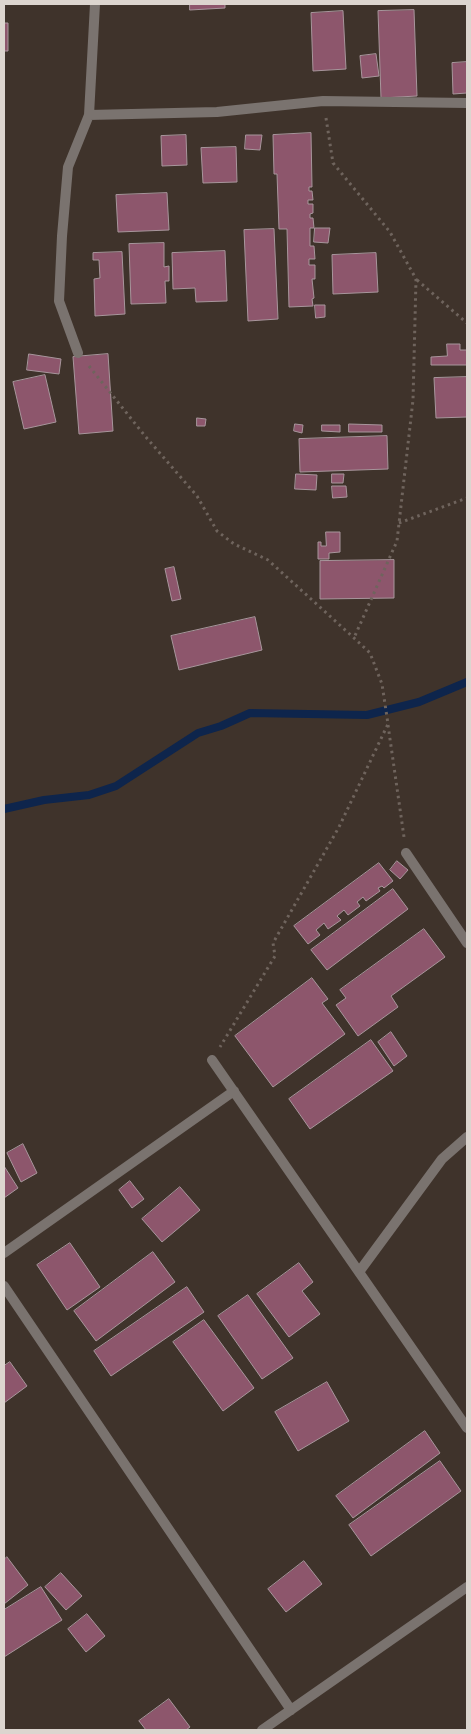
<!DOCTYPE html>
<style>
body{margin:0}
#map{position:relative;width:471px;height:1734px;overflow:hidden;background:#3f332b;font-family:Jost,sans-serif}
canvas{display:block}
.frame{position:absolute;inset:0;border:5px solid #dcd5cf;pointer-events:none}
</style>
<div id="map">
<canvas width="471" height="1734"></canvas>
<div class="frame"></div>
</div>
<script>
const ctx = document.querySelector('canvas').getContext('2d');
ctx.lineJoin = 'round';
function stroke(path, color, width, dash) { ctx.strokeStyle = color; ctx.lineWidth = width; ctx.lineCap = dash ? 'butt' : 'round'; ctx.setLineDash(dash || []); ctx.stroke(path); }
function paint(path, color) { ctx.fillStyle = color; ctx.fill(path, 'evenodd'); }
const stream = new Path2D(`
 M4 809 44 800 89 795 116 786 198 733 221 726 250 713 367 715 419 702 467 682`);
const building = new Path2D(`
 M190 4H225V8L190 10Z
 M414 10 417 96 381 98 378 11Z
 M343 11 346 69 313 71 311 13Z
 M4 23H8V51H4Z
 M376 54 379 76 362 78 360 56Z
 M467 62V93L453 94 452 63Z
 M311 133 312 187H309V191H312L313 200H308V204H313V213L310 214V218H313L314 228H310V246H314L315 259H309V265H315V279H312L314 298 312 299 313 306 289 307 287 229H279L277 174H274L273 135Z
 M186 135 187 165 162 166 161 136Z
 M246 135H262L260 150 245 149Z
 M236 147 237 182 203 183 201 148Z
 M167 193 169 230 118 232 116 195Z
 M315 228H330L328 243 314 242Z
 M274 229 278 319 248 321 244 230Z
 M164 243V267L169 266V281H165L166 303 131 304 129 244Z
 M225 251 227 301 196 302 195 288 173 289 172 253Z
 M122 252 125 314 95 316 94 279 100 278 99 260H93V253Z
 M376 253 378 292 333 294 332 255Z
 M315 305H325V317L316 318Z
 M447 344H460V350H467V365H431V357L447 356Z
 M29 354 61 359 59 374 27 370Z
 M108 354 113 431 79 434 73 357Z
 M45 375 56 422 24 429 13 382Z
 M467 377V417L436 418 434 378Z
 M197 418 206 419 205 426H197Z
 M295 424 303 425 302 433 294 431Z
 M349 424 382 425V432H349Z
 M322 425H340V432L322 431Z
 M387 436 388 469 300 472 299 439Z
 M296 474 317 475 316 490 295 489Z
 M332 474H344L343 483H332Z
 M332 486H346L347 497 333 498Z
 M326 532H340V552L329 553V559H318V542H321V546H326Z
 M394 560V598L320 599V561Z
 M174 567 181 599 172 601 165 569Z
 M255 617 262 650 179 670 171 636Z
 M397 861 408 870 400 879 390 870Z
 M379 863 393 881 384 888 382 886 378 888 380 891 366 901 363 897 357 902 360 906 348 915 344 910 337 916 341 920 328 929 324 923 316 930 320 935 308 944 294 926Z
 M393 889 408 909 327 970 311 950Z
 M424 929 445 957 391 996 398 1007 358 1036 336 1005 346 998 340 990Z
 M312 978 328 999 322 1003 345 1034 273 1087 235 1036Z
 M391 1032 407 1056 394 1066 378 1042Z
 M371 1040 393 1071 310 1129 289 1099Z
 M23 1144 37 1173 21 1182 7 1153Z
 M4 1166 18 1188 4 1198Z
 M130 1181 144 1199 132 1208 119 1190Z
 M180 1187 200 1210 162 1242 142 1219Z
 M70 1243 100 1287 67 1310 37 1265Z
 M153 1252 175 1282 96 1341 74 1311Z
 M299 1263 313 1282 302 1291 320 1314 289 1337 257 1294Z
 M187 1287 204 1312 111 1376 94 1351Z
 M248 1295 293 1358 262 1379 218 1316Z
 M204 1320 254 1388 223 1411 173 1342Z
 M10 1362 27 1386 4 1403V1366Z
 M327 1382 349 1421 298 1451 275 1412Z
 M425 1431 440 1453 353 1518 336 1496Z
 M440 1461 461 1491 371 1556 349 1525Z
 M7 1557 28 1585 4 1604V1560Z
 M304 1561 322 1584 286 1612 268 1589Z
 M61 1573 82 1596 66 1610 45 1587Z
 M41 1587 62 1620 4 1657V1610Z
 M87 1614 105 1636 86 1652 68 1629Z
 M169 1699 190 1727 186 1730H146L139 1721Z`);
const path = new Path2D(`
 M326 118 333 163 390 232 416 279 413 400 397 541 354 638
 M417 280 467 323
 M89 366 145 436 197 496 217 531 234 544 268 560 354 638 370 653 382 684 388 724 339 827 273 943 275 956 220 1047
 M399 523 467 498
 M388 725 404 837`);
const minor = new Path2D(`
 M89 115 217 112 323 101 467 103
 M78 353 59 301 62 236 68 167 89 115 95 4
 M406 853 467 943
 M212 1060 467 1428
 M4 1253 234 1091
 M359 1272 442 1159 467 1137
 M4 1286 291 1710
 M262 1730 467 1587`);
stroke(stream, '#0e254c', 8);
paint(building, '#8d566c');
stroke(building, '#a8969c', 1);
stroke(path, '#6f645d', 3, [2.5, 4]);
stroke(minor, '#7a736f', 10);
</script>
